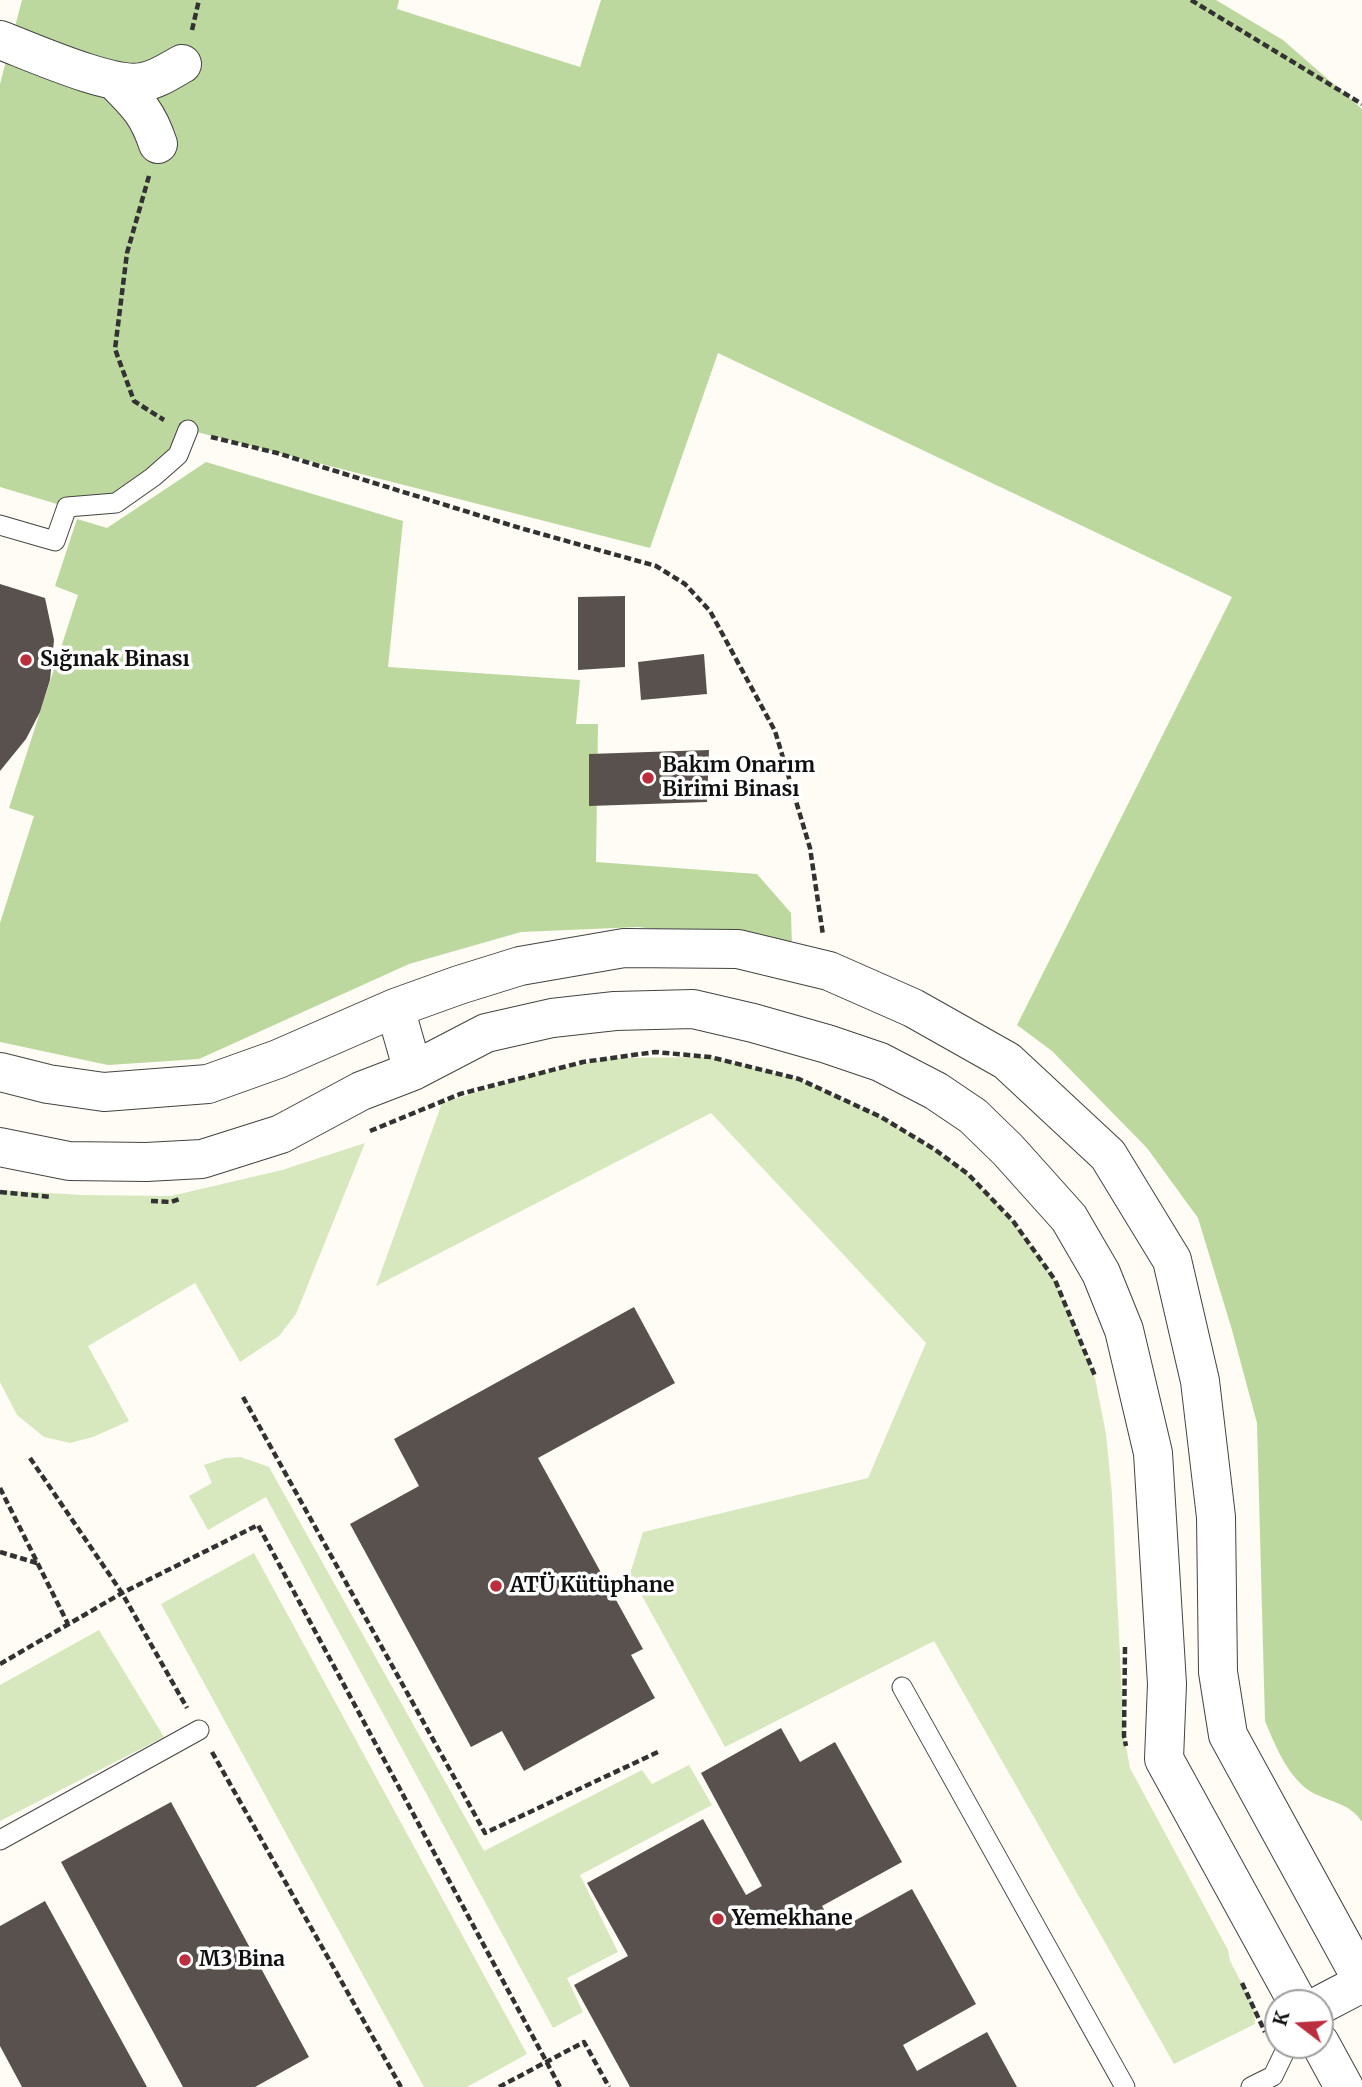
<!DOCTYPE html>
<meta charset="utf-8">
<style>
body{margin:0}
#map{position:relative;width:1362px;height:2087px;overflow:hidden;background:#fefcf4;font-family:Merriweather,serif}
canvas{display:block}
.north{position:absolute;left:1264px;top:1989px;width:70px;height:70px;box-sizing:border-box;background:#fff;border:2px solid #9f9f9f;border-radius:50%;rotate:287deg;font-size:19px;font-weight:700;line-height:28px;text-align:center;color:#101010}
.north::after{content:'';display:block;margin:auto;width:24px;height:32px;background:#bb2e3d;clip-path:polygon(50% 0,100% 100%,50% 72%,0 100%)}
</style>
<div id="map">
<canvas width="1362" height="2087"></canvas>
<div class="north">K</div>
</div>
<script>
const ctx = document.querySelector('canvas').getContext('2d');
ctx.lineJoin = 'round';
function paint(path, color) { ctx.fillStyle = color; ctx.fill(path, 'evenodd'); }
function stroke(path, color, width, dash) { ctx.strokeStyle = color; ctx.lineWidth = width; ctx.lineCap = dash ? 'butt' : 'round'; ctx.setLineDash(dash || []); ctx.stroke(path); }
function drawText(font, color, halo, rows, align = 'center') {
  ctx.font = font + ' Merriweather,serif'; ctx.lineWidth = 7; ctx.setLineDash([]); ctx.textBaseline = 'middle'; ctx.strokeStyle = halo; ctx.fillStyle = color; for (const [text, x, y, turn = 0] of rows) {
    ctx.save(); ctx.translate(x, y); ctx.rotate((+turn || 0) * Math.PI / 180); ctx.textAlign = isNaN(turn) ? turn : align; if (halo) ctx.strokeText(text, 0, 0); ctx.fillText(text, 0, 0); ctx.restore();
  }
}
const green = new Path2D(`
 M710 1057 799 1079 881 1117 934 1149 968 1174 1013 1221 1055 1280 1095 1378 1106 1434 1112 1494 1124 1736 1130 1768 1228 1950 1230 1961 1254 2007 1255 2024 1174 2064 934 1641 725 1747 630 1574 643 1532 868 1478 926 1343 711 1113 376 1286 442 1103 525 1077 610 1058Z
 M365 1143 296 1314 279 1336 240 1362 195 1283 88 1346 129 1421 93 1437 70 1443 44 1437 17 1415 0 1382V1190L82 1195 171 1196 282 1170Z
 M241 1457 269 1467 484 1851 642 1770 652 1784 689 1765 712 1805 580 1875 618 1952 567 1978 583 2012 553 2028 266 1497 208 1530 189 1496 212 1483 204 1465 225 1458Z
 M254 1553 527 2054 467 2087H424L161 1604Z
 M99 1630 164 1737 0 1821V1685Z`);
const forest = new Path2D(`
 M22 0H399L397 9 580 67 601 0H1216L1283 40 1362 109V1822C1349 1800 1321 1802 1303 1786 1284 1768 1275 1745 1265 1721L1257 1423 1232 1330 1198 1218 1147 1148 1052 1051 1017 1025 1232 597 718 353 650 548 189 430 169 454 122 491 67 507 0 487V84Z
 M206 462 403 521 388 667 580 680 576 724H598L596 862 757 874 791 913 792 946 638 927 521 932 409 964 199 1059 108 1065 0 1042V923L34 816 9 808 78 595 55 586 77 519 107 528Z`);
const building = new Path2D(`
 M0 584 45 598 54 640 50 680 40 712 26 739 0 771Z
 M625 596V667L578 670V597Z
 M704 654 707 694 641 700 638 662Z
 M709 750 707 802 589 806V754Z
 M634 1307 675 1383 538 1458 643 1649 631 1655 655 1698 524 1771 502 1731 471 1747 350 1524 419 1486 394 1439Z
 M781 1728 800 1762 835 1742 902 1862 822 1906 836 1931 912 1889 976 2004 903 2045 917 2071 987 2032 1017 2087H630L574 1985 628 1956 587 1883 703 1819 746 1895 762 1886 701 1773Z
 M171 1802 309 2057 255 2087H183L61 1862Z
 M45 1901 147 2087H22L0 2046V1926Z`);
const path = new Path2D(`
 M1191 0 1362 104
 M192 30 199 0
 M149 176 127 253 115 349 134 401 164 420
 M211 437 277 453 520 528 656 566 685 584 710 611 775 731 810 848 823 935
 M370 1131 460 1094 583 1062 655 1052 710 1057 799 1079 881 1117 934 1149 968 1174 1013 1221 1055 1280 1095 1376
 M0 1192 51 1197
 M151 1201 171 1202 180 1199
 M243 1397 485 1833 658 1752
 M30 1458 122 1593 187 1708
 M0 1488 68 1624
 M0 1552 37 1563
 M1125 1647 1124 1736 1126 1746
 M0 1664 122 1593 258 1525 560 2087
 M212 1752 401 2087
 M1242 1983 1265 2032
 M499 2087 584 2042 609 2087`);
const lane = new Path2D(`
 M0 525 55 541 67 507 116 503 153 477 178 455 188 430
 M902 1687 1125 2087
 M0 1840 199 1730
 M1251 2087 1273 2076 1288 2045`);
const street = new Path2D(`
 M0 40C32 52 112 88 142 82 157 80 169 71 182 64
 M116 82C138 104 148 114 158 144
 M395 1008 413 1071
 M0 1072 48 1084 104 1092 208 1084 278 1059 395 1008 459 985 520 966 624 948 738 949 829 971 913 1008 1007 1061 1108 1155 1172 1260 1200 1381 1216 1517 1218 1672 1228 1735 1362 1980
 M0 1147 69 1161 146 1162 202 1159 281 1134 361 1091 413 1071 486 1033 552 1018 615 1011 693 1009 753 1023 827 1044 880 1062 936 1091 973 1116 1008 1150 1069 1218 1101 1273 1124 1330 1153 1453 1167 1684 1164 1759 1298 2003
 M1320 2005 1362 1983
 M1320 2043 1344 2087`);
const markers = [
 [26,660,7,"#bb2e3d"],
 [648,778,7,"#bb2e3d"],
 [496,1586,7,"#bb2e3d"],
 [718,1919,7,"#bb2e3d"],
 [185,1960,7,"#bb2e3d"]
];
const poiNames = [
 ["Sığınak Binası",40,660],
 ["Bakım Onarım",662,766],
 ["Birimi Binası",662,790],
 ["ATÜ Kütüphane",510,1586],
 ["Yemekhane",732,1919],
 ["M3 Bina",199,1960]
];
paint(green, '#d7e8be');
paint(forest, '#bcd89e');
paint(building, '#59514d');
stroke(lane, '#434343', 21);
stroke(street, '#434343', 40);
stroke(path, '#323232', 4.5, [7, 3.5]);
stroke(lane, '#fff', 19);
stroke(street, '#fff', 38);
for (const [x, y, r, color] of markers) { const dot = new Path2D(); dot.arc(x, y, r, 0, 2 * Math.PI); ctx.fillStyle = color; ctx.fill(dot); stroke(dot, '#fff', 2.5); }
drawText('bold 21px', '#101010', '#fff', poiNames, 'left');
</script>
